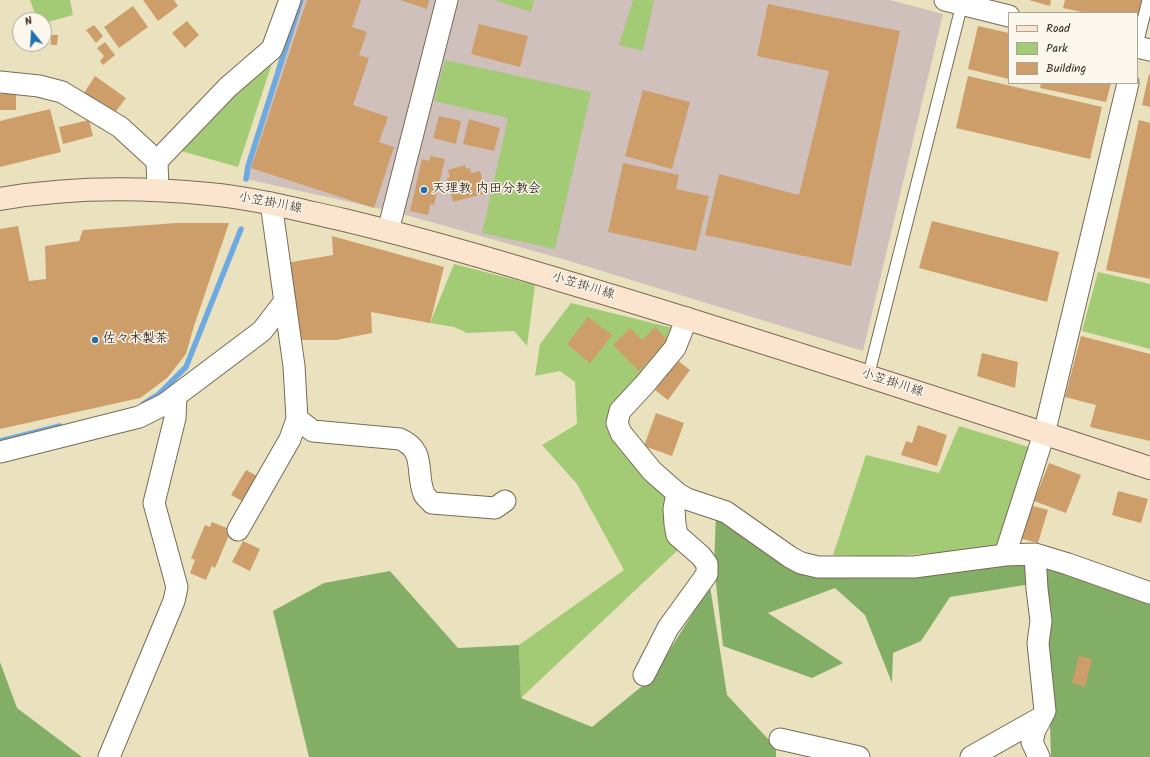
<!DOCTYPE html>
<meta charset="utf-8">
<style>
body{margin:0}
#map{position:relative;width:1150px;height:757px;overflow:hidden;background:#eae2be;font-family:Kalam,sans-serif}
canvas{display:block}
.legend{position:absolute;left:1008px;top:12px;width:130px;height:72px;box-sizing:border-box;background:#fbf7ec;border:1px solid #aea59a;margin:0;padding:5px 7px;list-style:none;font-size:12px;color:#3b2a1e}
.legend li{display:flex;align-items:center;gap:8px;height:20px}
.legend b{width:20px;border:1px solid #aea59a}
.north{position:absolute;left:12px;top:12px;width:40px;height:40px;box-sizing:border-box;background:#fbf7ec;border:1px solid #aea59a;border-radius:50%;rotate:342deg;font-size:11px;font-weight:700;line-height:16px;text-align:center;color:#3b2a1e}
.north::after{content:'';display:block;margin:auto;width:14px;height:18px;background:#1f6fb2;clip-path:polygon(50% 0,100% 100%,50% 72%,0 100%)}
</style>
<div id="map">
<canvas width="1150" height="757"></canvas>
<ul class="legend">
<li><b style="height:5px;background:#fce5cf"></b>Road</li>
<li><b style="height:11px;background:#a3ca75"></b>Park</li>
<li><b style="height:11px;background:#cd9d6a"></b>Building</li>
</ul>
<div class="north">N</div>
</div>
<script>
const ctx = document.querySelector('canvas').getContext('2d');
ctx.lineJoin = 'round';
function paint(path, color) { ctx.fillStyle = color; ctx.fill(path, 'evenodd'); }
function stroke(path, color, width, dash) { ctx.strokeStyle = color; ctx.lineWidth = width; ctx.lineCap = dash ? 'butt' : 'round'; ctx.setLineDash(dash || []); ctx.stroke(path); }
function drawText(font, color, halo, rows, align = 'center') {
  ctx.font = font + ' Kalam,"Klee One",sans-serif'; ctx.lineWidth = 3; ctx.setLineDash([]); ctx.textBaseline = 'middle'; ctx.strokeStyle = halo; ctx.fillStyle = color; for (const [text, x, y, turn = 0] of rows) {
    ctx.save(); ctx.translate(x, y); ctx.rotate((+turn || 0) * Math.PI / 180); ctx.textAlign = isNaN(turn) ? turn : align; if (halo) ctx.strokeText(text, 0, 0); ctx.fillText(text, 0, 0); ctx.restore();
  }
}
const industrial = new Path2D(`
 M295 0H890L943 14 863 351 566 260 399 213 246 179Z`);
const green = new Path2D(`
 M30 0H70L73 15 44 23V20H42L34 11Z
 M494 0H534L531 12Z
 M633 0H654L643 51 619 45Z
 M273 60 238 167 181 151 230 97Z
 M445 60 591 92 555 249 482 233 508 118 434 101Z
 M454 264 535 285 527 346 514 331 467 333 454 327 430 323Z
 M1098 272 1150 284V349L1082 331Z
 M571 303 673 328 661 348 613 408 669 498 680 548 521 698 519 645 624 570 577 484 542 445 577 424 575 382 560 371 535 376 540 344Z
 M959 426 1032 448 1010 517 996 545 964 551 880 557 833 555 866 455 939 473Z`);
const forest = new Path2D(`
 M716 514 806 571 1024 560 1031 584 950 597 921 641 893 653 892 683 865 615 835 588 768 613 843 663 812 678 723 646 714 566Z
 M1045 564 1150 600V757H1051Z
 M390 571 458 648 519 645 521 698 592 727 652 678 710 586 727 695 768 739 776 745V757H309L273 611 324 583Z
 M0 662 17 708 82 757H0Z`);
const stream = new Path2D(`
 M246 179 248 166 301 0
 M143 404 159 394 186 367 241 229
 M0 441 60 426`);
const building = new Path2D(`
 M143 0H174L178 6 158 21Z
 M307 0H361L352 27 367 32 359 55 369 58 353 105 388 117 379 142 394 147 374 208 251 168Z
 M400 0H429L427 9Z
 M1029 0H1051L1050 6Z
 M1065 0H1142L1138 17 1137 13H1086L1063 8Z
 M768 4 900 31 851 266 705 235 719 174 799 195 829 71 757 56Z
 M133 6 148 27 119 48 104 27Z
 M187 21 199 35 185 48 172 33Z
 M479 24 528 36 520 67 471 54Z
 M94 25 103 36 96 43 86 30Z
 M978 26 1009 33V79L968 69Z
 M51 35H58L57 45H51Z
 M105 42 115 55 103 65 100 61 104 56 97 48Z
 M1149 74H1150V107L1142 105Z
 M95 76 126 98 114 114 84 93Z
 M968 76 1102 107 1090 159 956 128Z
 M1041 83H1111L1106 102 1040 88Z
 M643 90 690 102 672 169 625 156Z
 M16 93V110H0V94Z
 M50 109 61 152 0 167V121Z
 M439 116 461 121 456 144 433 138Z
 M469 119 500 128 494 151 463 144Z
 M89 120 93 136 63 144 59 127Z
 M1139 120 1150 123V279L1106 270Z
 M431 156 445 159 434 205 430 204 428 215 410 211 422 159 429 161Z
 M623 163 679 175 676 189 709 196 696 251 608 232Z
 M465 165 466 169 470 168 471 173 480 171 486 193 453 202 447 178 450 177 448 170Z
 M932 221 1059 252 1047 302 919 268Z
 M176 223H229L194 326 186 354 167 378 140 398 0 429V229L18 226 29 281 46 279 45 246 79 241 83 230Z
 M332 236 444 267 430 323 371 312 372 333 336 340H299L286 263 333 255Z
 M588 317 612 335 590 363 567 344Z
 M655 327 669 341 639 371 613 345 630 328 642 340Z
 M1081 336 1150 354V441L1090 427 1096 405 1065 397Z
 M982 353 1018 362 1015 388 977 376Z
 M677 360 690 370 668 400 655 390Z
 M656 413 684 423 672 456 644 446Z
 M918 425 947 435 937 466 901 455 906 441 912 443Z
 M1049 463 1081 475 1066 513 1034 501Z
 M246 470 257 476 242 501 231 495Z
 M1118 491 1148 499 1141 523 1112 515Z
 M1029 505 1048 510 1038 543 1019 538Z
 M212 522 229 529 227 534 229 535 215 568 212 566 206 580 190 573 195 560 191 558 205 525 210 527Z
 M243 541 260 549 250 571 232 562Z
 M1079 656 1092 659 1085 687 1072 683Z`);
const service = new Path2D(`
 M1137 45 1148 0
 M868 377 962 4`);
const minor = new Path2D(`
 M945 0 1009 16
 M1137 47 1150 50
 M0 82 39 86 62 92 120 127 157 161 158 190
 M157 161 228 87 272 49 290 0
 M271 203 294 366 297 419 313 431 400 439C427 451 415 472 424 494 425 497 430 500 432 503L495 508 505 501
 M388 231 447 0
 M687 318 675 348 645 384 620 411 617 423 621 433 652 471 677 493 687 499 726 512 790 557 801 563 818 567H914L1005 555 1035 554 1068 564 1150 593
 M0 452 139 417 165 404 262 331 285 301
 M238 530 290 439 297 419
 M1035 554 1037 589 1041 621 1038 643 1045 711 1035 730 1032 742 1039 757
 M1005 555 1044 434 1128 83
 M644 675 668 628 707 574V564L701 556 677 535 675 524 674 509 677 493
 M780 739 859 757
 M109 757 174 601 177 587 154 503 175 418 176 396
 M971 757 1042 717`);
const secondary = new Path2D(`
 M0 199C69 187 139 187 209 194 254 198 299 210 344 220 431 241 517 267 603 293 786 348 968 409 1150 468`);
const markers = [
 [424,190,4,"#1f6fb2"],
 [95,340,4,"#1f6fb2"]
];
const poiNames = [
 ["天理教 内田分教会",432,190],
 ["佐々木製茶",103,340]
];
const streetNames = [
 ["小笠掛川線",270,204,11],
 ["小笠掛川線",583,287,17],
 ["小笠掛川線",892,384,18]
];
paint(industrial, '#d0c0bc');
paint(green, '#a3ca75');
paint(forest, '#82ae66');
stroke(stream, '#6ea9df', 5.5);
paint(building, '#cd9d6a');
stroke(service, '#786a56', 13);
stroke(minor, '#786a56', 23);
stroke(secondary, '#786a56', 24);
stroke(service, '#fff', 11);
stroke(minor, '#fff', 21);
stroke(secondary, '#fce5cf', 22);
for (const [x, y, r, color] of markers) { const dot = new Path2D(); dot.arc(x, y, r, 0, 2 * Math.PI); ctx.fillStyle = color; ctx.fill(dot); stroke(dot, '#fbf7ec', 1.5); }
drawText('bold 13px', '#3b2a1e', '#fbf7ec', poiNames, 'left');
drawText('13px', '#3b2a1e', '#fbf7ec', streetNames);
</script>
